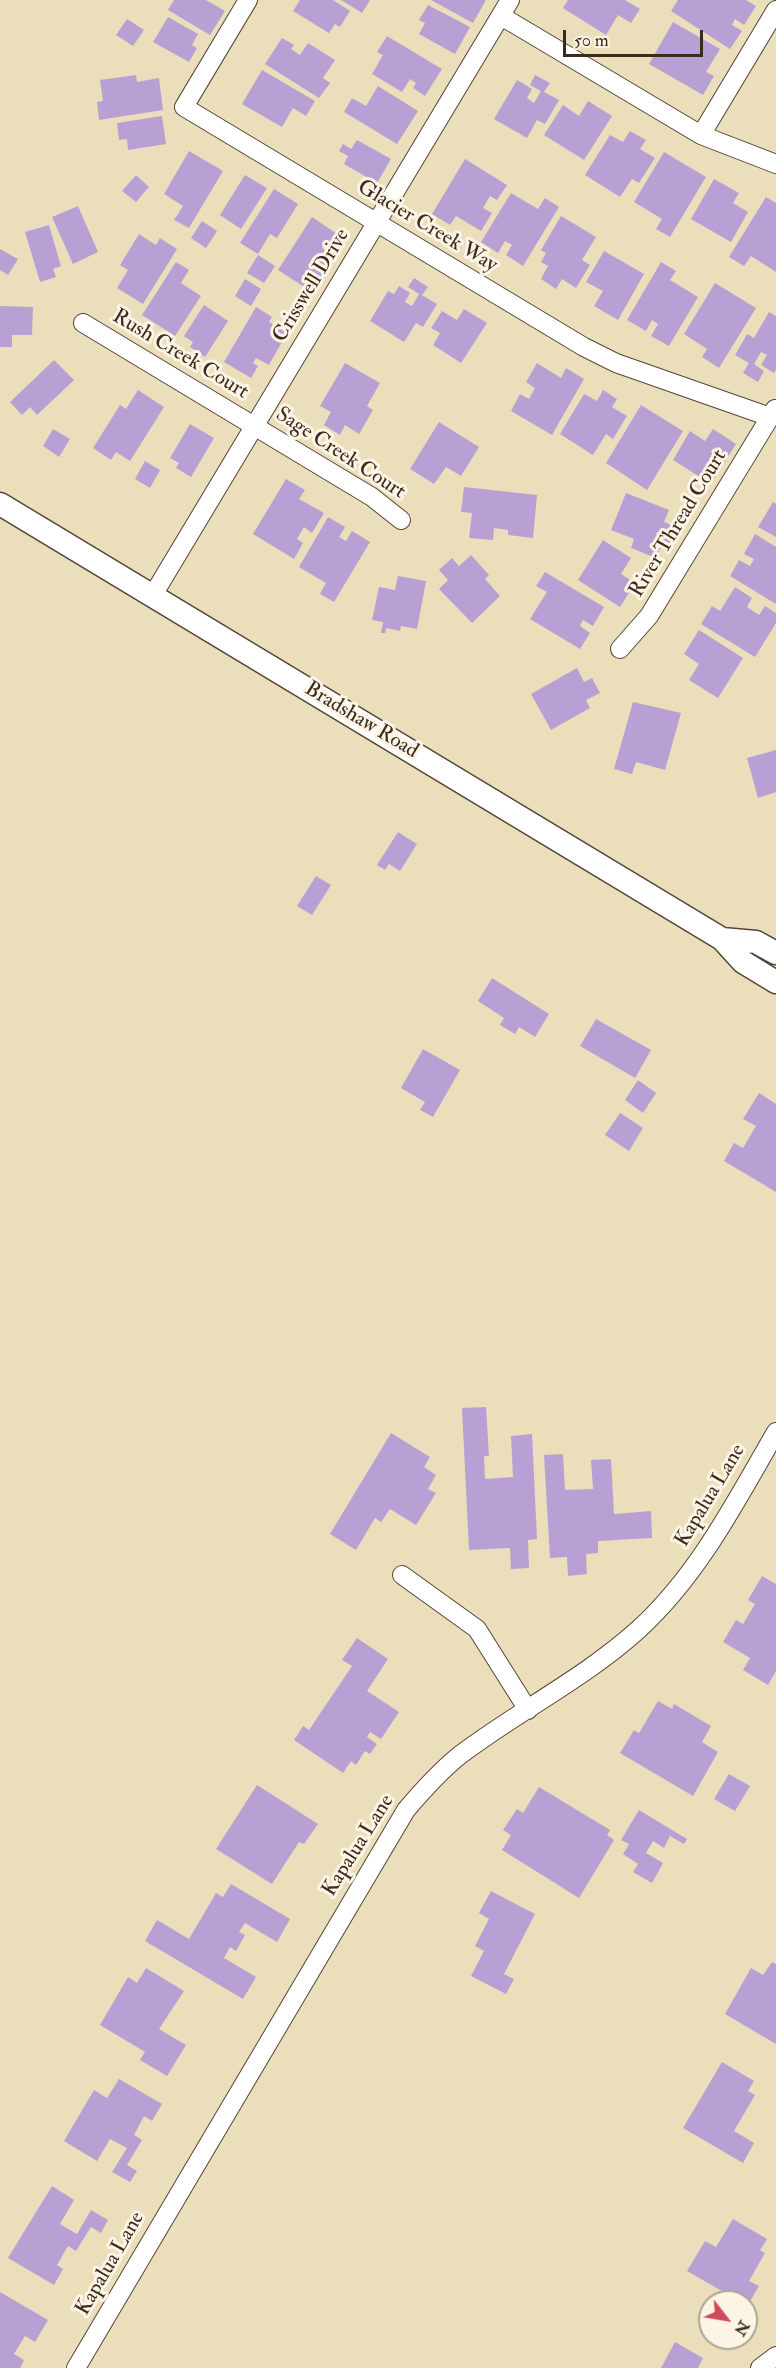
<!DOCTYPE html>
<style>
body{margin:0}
#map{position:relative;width:776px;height:2368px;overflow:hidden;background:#ebdebb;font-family:"IM FELL Double Pica",serif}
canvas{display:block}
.north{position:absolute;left:698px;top:2290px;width:60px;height:60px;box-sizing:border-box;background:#fcf5e5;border:2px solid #afa495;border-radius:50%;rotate:121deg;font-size:16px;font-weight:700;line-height:24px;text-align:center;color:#3b2a1e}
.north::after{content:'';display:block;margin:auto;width:21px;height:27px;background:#d1495b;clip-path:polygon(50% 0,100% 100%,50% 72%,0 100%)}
.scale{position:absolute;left:563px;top:30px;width:140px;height:27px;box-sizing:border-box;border:3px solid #3b2a1e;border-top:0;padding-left:8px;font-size:18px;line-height:21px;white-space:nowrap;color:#3b2a1e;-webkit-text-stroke:4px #fcf5e5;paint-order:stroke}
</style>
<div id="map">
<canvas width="776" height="2368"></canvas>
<div class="north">N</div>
<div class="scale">50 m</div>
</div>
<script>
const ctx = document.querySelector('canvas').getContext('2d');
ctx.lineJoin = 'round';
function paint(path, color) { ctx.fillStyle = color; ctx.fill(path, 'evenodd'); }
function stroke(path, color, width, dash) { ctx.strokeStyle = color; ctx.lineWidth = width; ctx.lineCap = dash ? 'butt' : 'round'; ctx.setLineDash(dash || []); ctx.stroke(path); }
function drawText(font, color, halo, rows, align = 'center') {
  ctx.font = font + ' "IM FELL Double Pica",serif'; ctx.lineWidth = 6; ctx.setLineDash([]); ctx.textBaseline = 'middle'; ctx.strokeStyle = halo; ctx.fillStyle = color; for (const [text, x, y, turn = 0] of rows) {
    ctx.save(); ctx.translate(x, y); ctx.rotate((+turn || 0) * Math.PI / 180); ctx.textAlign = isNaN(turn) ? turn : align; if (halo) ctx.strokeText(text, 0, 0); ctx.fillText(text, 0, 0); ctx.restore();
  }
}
const building = new Path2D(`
 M174 0H206L225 11 210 35 168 10Z
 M300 0H333L350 11 340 27 335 24 329 33 293 11Z
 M341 0H370L362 13Z
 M431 0H486L473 23Z
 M568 0H625L640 9 631 23 618 15 606 35 563 8Z
 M678 0H746L756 6 744 25 735 19 732 25 742 31 730 49 671 11Z
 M428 5 470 27 455 54 419 34 425 23 419 20Z
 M168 17 198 34 192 45 197 48 189 62 153 42Z
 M127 19 144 30 133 46 116 35Z
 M673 22 720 49 706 72 714 76 703 95 649 64Z
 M387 36 442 69 425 96 413 88 416 83 410 79 402 92 372 74 383 55 377 52Z
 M282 38 294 45 291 49 300 55 308 43 335 60 323 78 330 83 319 98 265 64Z
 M262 70 315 101 306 116 293 108 282 127 242 104Z
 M136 75 137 82 159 78 163 110 99 120 97 102 103 101 100 80Z
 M535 75 550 83 544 92 559 100 545 124 537 120 527 138 494 119 517 80 532 89 527 98 534 103 541 91 530 85Z
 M378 86 418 111 397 144 344 112 352 98 366 106Z
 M588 101 612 116 584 160 544 135 563 105 579 116Z
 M162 116 166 144 128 150 127 139 119 140 117 123Z
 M630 131 646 140 640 149 655 158 639 183 632 179 620 197 585 175 610 135 623 142Z
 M357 140 391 159 377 183 344 164 348 156 339 151 343 144 351 149Z
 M189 151 223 171 189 228 174 220 183 206 164 194Z
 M664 152 706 177 670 237 656 229 662 219 634 202Z
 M465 159 507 185 497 200 490 196 483 208 492 213 481 231 456 216 450 225 432 214Z
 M136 175 149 187 136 202 122 191Z
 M245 175 267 188 241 229 220 215Z
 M714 179 739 193 733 203 748 212 731 242 691 219Z
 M274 189 298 204 277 238 270 234 258 254 240 243Z
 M511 193 538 209 545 198 559 207 523 266 506 255 512 245 505 241 498 253 481 242Z
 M766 197 776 203V272L751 256 744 266 729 257Z
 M78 206 98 252 73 264 52 217Z
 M561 216 596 237 582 260 590 265 576 288 562 279 556 289 541 279 548 266 541 262 546 253 541 250Z
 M312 217 337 234 331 245 326 241 322 248 334 256 312 292 278 270Z
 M202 221 217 231 206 248 191 238Z
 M49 225 61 266 53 269 56 277 40 282 25 232Z
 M139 234 156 245 160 238 177 249 143 304 117 288 128 270 120 265Z
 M0 249 18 259 8 275 0 270Z
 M604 251 644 274 618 320 594 306 603 291 586 282Z
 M258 255 275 266 264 283 247 273Z
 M176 262 189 270 181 283 201 296 175 336 142 315Z
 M661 262 676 271 670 280 698 297 669 346 651 336 658 324 652 320 646 331 627 320Z
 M414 278 428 287 422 295 437 304 423 327 416 323 404 342 370 321 388 291 394 294 399 286 410 293 405 302 412 306 419 294 408 287Z
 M245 279 261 289 251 306 235 296Z
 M715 283 756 308 719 368 702 357 707 349 684 334Z
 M204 305 228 321 205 357 190 347 193 342 184 336Z
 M0 306 33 307 32 335H12V347H0Z
 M256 307 272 317 269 322 287 333 269 365 256 358 253 363 258 366 251 378 224 362Z
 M464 309 487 323 461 363 433 345 440 333 431 328 442 311 457 320Z
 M769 312 776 316V369L774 373 761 365 767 355 761 352 754 364 764 371 758 382 743 373 749 363 735 355 747 334 754 338Z
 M54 360 74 380 37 415 30 407 22 415 10 402Z
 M345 363 380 383 367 406 373 410 359 434 345 425 340 435 324 425 331 412 320 406Z
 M537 363 561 378 566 368 584 379 552 435 511 411 520 394 529 399 535 388 526 382Z
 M138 390 164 407 130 461 116 452 111 460 93 448 120 405 126 409Z
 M603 390 617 399 612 407 627 416 613 439 606 434 593 455 560 434 584 394 597 401Z
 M641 405 683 431 647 490 606 463Z
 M439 422 479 447 461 476 446 467 434 484 410 469Z
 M190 424 214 438 191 477 176 468 179 463 170 458Z
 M53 429 70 439 59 457 43 446Z
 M713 429 736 444 711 484 673 460 690 431 705 441Z
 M145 461 160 470 150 488 135 479Z
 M286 479 305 490 299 499 324 513 312 533 304 527 297 539 303 543 294 559 253 534Z
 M464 487 537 495 533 538 508 535V530L494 528 493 540 469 538 472 513 461 512Z
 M626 493 669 510 664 522 679 528 672 545 663 542 656 558 631 548 634 539 611 530Z
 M773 502 776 504V537L758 527Z
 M328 517 345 527 339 537 346 541 352 531 370 542 334 602 320 594 326 583 299 567Z
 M755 534 776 547V604L730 576 739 560 750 566 754 559 744 554Z
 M603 540 631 558 621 574 635 583 620 607 578 580Z
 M471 555 489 575 485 579 500 596 472 623 439 589 448 580 439 570 452 558 459 566Z
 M545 572 604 607 593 626 583 620 580 626 590 633 580 649 530 619 547 592 536 586Z
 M398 576 426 581 417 629 401 626 400 631 386 628 385 633H381L383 622 372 620 379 587 395 590Z
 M735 587 752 598 747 607 759 615 765 606 776 613V623L755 657 701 624 712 606 720 611Z
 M699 630 743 658 718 698 689 680 699 664 684 654Z
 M577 668 584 682 592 678 600 693 586 700 590 708 551 730 531 694Z
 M633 702 681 713 665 770 636 762 632 774 614 769Z
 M776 750V792L758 798 747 758Z
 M398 832 417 844 400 871 389 864 385 870 377 865Z
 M316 876 331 885 312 915 297 906Z
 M492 978 549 1014 535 1037 519 1027 515 1034 500 1025 504 1018 478 1001Z
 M596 1019 651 1050 635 1078 580 1046Z
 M423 1049 460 1070 433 1117 420 1110 425 1102 401 1088Z
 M638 1080 656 1093 643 1113 625 1100Z
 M759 1093 776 1104V1192L724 1161 734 1143 743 1148 756 1126 743 1119Z
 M620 1113 643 1128 629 1151 605 1135Z
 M486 1407 489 1456H484L485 1479 513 1477 511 1436 532 1434 537 1539 528 1540 529 1568 511 1569 510 1548 469 1550 462 1408Z
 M391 1433 430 1457 424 1467 436 1475 428 1489 436 1493 416 1525 390 1509 381 1522 375 1518 356 1550 330 1534Z
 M563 1454 565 1490 593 1489 591 1460 611 1459 614 1514 651 1511 652 1538 598 1541V1553L586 1554 587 1574 568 1576 567 1557 550 1558 544 1455Z
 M762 1576 776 1584V1671L768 1685 743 1670 750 1658 723 1642 736 1620 743 1624 755 1604 748 1600Z
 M357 1638 388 1659 367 1691 399 1712 381 1739 370 1732 367 1737 377 1744 370 1754 365 1751 356 1765 351 1761 343 1773 294 1740 303 1726 309 1730 352 1666 342 1660Z
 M658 1701 672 1709 674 1704 711 1726 702 1742 718 1752 693 1796 620 1753 634 1730 639 1733Z
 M729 1774 750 1786 735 1811 714 1799Z
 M257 1785 318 1824 304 1844 299 1842 272 1884 216 1849Z
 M539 1787 610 1830 607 1835 614 1840 579 1898 502 1850 511 1835 503 1830 517 1809 523 1813Z
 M639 1810 687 1839 684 1844 670 1836 664 1848 653 1841 646 1853 663 1863 652 1883 633 1872 638 1864 623 1854 629 1844 621 1840Z
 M231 1884 290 1919 277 1942 245 1923 239 1932 245 1935 236 1951 230 1947 224 1958 256 1977 243 1999 145 1941 157 1920 189 1939 216 1893 223 1897Z
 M491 1891 535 1914 504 1974 514 1979 506 1994 471 1976 484 1951 475 1946 489 1919 479 1913Z
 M772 1962 776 1964V2044L725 2014 751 1968 763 1975Z
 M146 1968 184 1991 159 2029 186 2045 167 2076 140 2060 145 2052 100 2025 128 1977 137 1983Z
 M722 2062 754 2081 748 2091 755 2095 734 2131 754 2143 743 2163 683 2128Z
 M119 2079 162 2104 152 2121 144 2116 134 2135 142 2140 127 2165 137 2171 130 2182 112 2172 127 2148 110 2139 97 2161 64 2141 94 2090 107 2098Z
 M52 2186 74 2200 60 2224 77 2234 91 2210 108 2220 101 2233 91 2227 76 2251 68 2246 57 2265 63 2269 54 2285 8 2258Z
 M733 2219 767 2239 760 2250 765 2253 749 2281 759 2286 746 2308V2302H741L687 2271 705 2241 716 2247Z
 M0 2292 48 2320 35 2342 25 2336 14 2354 24 2360 20 2368H0Z
 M675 2342 703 2358 698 2368H661Z`);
const minor = new Path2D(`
 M248 0 184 107 584 347 616 363 770 417
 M501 16 701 135 776 164
 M701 135 776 10
 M83 323 372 497 401 520
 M153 595 510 0
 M620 649 649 616 775 409
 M402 1575 477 1629 528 1710
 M76 2368 406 1810C423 1790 440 1771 460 1755 518 1711 585 1678 639 1629 699 1574 736 1501 776 1432
 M760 2368 776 2356`);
const major = new Path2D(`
 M0 504 722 939 743 962 776 982
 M722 939 756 942 776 953`);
const streetNames = [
 ["Glacier Creek Way",427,227,31],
 ["Crisswell Drive",312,286,-59],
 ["Rush Creek Court",180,355,31],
 ["Sage Creek Court",340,454,33],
 ["River Thread Court",679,524,-59],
 ["Bradshaw Road",361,721,31],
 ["Kapalua Lane",711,1496,-59],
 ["Kapalua Lane",359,1846,-58],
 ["Kapalua Lane",111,2264,-60]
];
paint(building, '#b9a0d4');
stroke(minor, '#554536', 20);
stroke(major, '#554536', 25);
stroke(minor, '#fff', 18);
stroke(major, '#fff', 22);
drawText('21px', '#3b2a1e', '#fcf5e5', streetNames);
</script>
